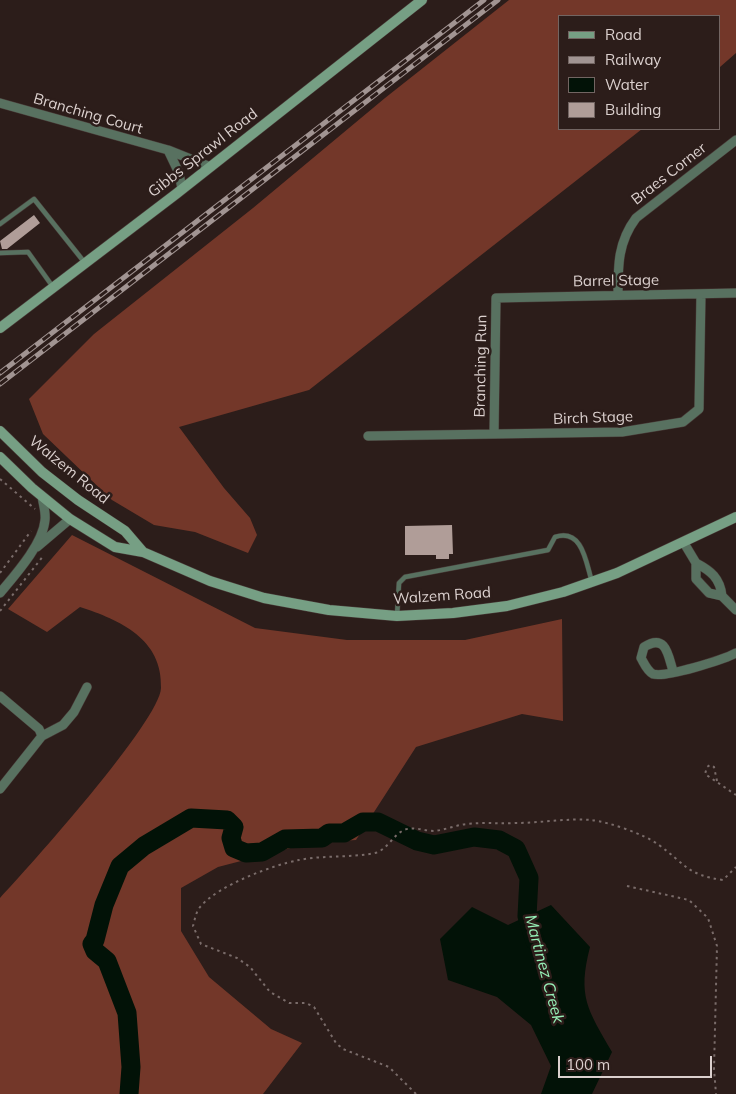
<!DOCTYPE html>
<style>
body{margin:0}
#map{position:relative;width:736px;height:1094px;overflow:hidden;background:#2c1d1a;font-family:Mulish,sans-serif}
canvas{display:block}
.legend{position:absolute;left:558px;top:15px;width:162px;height:115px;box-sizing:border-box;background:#2c1d1a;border:1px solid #726562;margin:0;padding:6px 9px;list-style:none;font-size:15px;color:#dbd0ce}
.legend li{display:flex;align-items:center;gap:10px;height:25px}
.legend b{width:25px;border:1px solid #726562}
.scale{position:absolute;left:558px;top:1056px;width:154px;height:22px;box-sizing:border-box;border:2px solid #dbd0ce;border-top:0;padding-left:6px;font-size:15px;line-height:18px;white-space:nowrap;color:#dbd0ce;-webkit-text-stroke:4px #2c1d1a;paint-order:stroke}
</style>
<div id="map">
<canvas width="736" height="1094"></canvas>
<ul class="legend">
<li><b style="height:6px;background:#769f84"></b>Road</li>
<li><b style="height:6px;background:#a19492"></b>Railway</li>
<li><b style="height:14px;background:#021207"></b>Water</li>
<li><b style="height:14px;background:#b09d98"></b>Building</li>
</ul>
<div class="scale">100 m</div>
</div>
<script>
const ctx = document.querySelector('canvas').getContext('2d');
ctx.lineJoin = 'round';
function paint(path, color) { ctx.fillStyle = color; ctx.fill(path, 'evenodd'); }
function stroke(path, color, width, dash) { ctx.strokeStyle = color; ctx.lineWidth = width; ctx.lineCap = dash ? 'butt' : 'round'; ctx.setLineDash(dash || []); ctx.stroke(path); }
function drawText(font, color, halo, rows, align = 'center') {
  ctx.font = font + ' Mulish,sans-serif'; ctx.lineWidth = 5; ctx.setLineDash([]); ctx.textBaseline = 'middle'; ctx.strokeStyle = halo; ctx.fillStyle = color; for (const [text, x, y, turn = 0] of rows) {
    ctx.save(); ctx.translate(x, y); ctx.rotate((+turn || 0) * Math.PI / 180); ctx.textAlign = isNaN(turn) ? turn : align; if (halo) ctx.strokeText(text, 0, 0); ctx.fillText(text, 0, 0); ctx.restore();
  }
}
const forest = new Path2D(`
 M509 0H736V53L720 67V16H560V129H642L309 390 179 427 224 488 250 518 257 535 248 553 195 532 154 525 112 500 43 434 29 399 94 334 253 208 385 98Z
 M72 535 255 628 347 640H465L562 619 563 721 522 714 416 747 356 840 310 843 218 867 181 888V931L209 977 271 1029 302 1043 263 1094H0V898C28 868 160 721 161 688 163 639 120 620 80 607L47 632 8 609Z`);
const water = new Path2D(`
 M551 905 590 947C577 997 588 1010 612 1052L592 1094H541L551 1066 531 1025 497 997 448 980 440 939 472 907 508 925Z`);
const river = new Path2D(`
 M129 1094 131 1067 127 1013 107 961 95 951 92 944 95 940 104 905 120 866 144 846 191 818 227 820 234 827 231 838 234 848 246 853 262 852 285 839 322 838 329 833H344L363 822H378L417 841 434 845 474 837 499 840 516 849 529 878 527 916 535 941`);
const building = new Path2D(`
 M34 215 40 223 7 249H2L0 241Z
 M452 525 453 554H449V559H436V555H405V526Z`);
const path = new Path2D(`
 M0 479 35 509
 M0 573 31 531
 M0 611 44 555
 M717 781 714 767 710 765 707 767 705 774 736 795
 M627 886 689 900 708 918 717 946 714 1069 716 1094
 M416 1094 389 1067 343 1049 336 1043 314 1007 306 1003H289L270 992 250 967 237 958 201 944 193 926C195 919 196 911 201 906 219 885 273 865 299 860 324 855 350 858 375 853 387 850 393 835 404 830 414 826 424 831 434 831 445 830 456 825 467 824 484 822 499 824 516 823 541 823 567 818 591 820 609 822 644 834 659 845 685 864 687 875 723 880L736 867`);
const lane = new Path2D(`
 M0 224 34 199 85 263
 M0 253 28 252 53 287
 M397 616 399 583 405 577 548 550 555 537C583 528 586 563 592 582`);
const street = new Path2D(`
 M0 103 168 150 208 166
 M168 150 179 173 182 189
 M618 294C618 265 618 242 636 218L736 140
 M494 434 496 298 736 293
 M368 436 622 432 683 422 699 409 701 294
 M684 543 696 563V579L709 593 722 596 736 610
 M37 547 70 519
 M696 563C711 571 720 578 722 596
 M0 593C15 575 43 544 45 520 46 512 43 504 42 496
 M673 671C668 655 666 633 644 647L641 658C644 663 647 671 653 674 665 678 723 660 736 653
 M0 696 39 729 42 736
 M0 789 42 736 63 725 74 712 87 687`);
const secondary = new Path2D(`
 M0 328 176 194 422 0
 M0 431 42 472 78 500 125 531 143 552
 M0 457 32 488 70 519 115 547 143 552 210 581 264 598 329 610 397 616 453 613 507 606 563 592 617 573 736 517`);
const rail = new Path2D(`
 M0 373 484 0
 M0 384 498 0`);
const streetNames = [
 ["Branching Court",88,114,16],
 ["Gibbs Sprawl Road",203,153,-38],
 ["Braes Corner",669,174,-38],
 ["Barrel Stage",616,281,-1],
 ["Branching Run",481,366,-89],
 ["Birch Stage",593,418,-2],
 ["Walzem Road",69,470,39],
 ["Walzem Road",442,596,-4]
];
const waterNames = [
 ["Martinez Creek",544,969,75]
];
paint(forest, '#733729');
paint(water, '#021207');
stroke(river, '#021207', 19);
paint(building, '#b09d98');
stroke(lane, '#483a37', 5.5);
stroke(street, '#483a37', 10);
stroke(secondary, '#483a37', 11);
stroke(path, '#7a6c6a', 2, [2.5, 4]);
stroke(lane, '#587160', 4.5);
stroke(street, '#587160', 9);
stroke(secondary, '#769f84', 10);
stroke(rail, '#a19492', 5);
stroke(rail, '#2c1d1a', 3, [9]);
drawText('15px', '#dbd0ce', '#2c1d1a', streetNames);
drawText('italic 16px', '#97f2b9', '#2c1d1a', waterNames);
</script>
